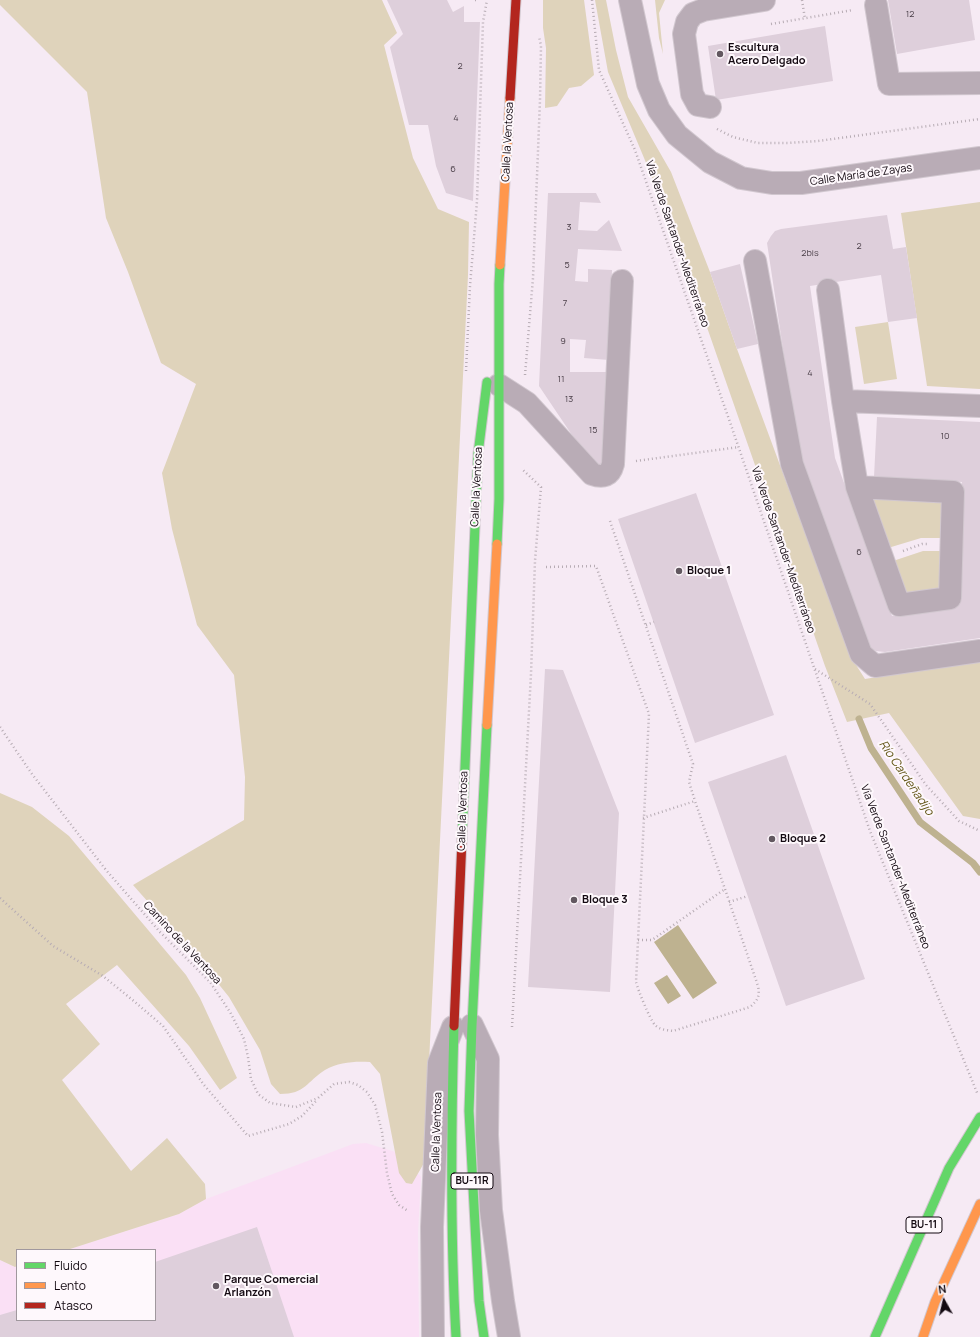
<!DOCTYPE html>
<meta charset="utf-8">
<style>
body{margin:0}
#map{position:relative;width:980px;height:1337px;overflow:hidden;background:#f6eaf4;font-family:Manrope,sans-serif}
canvas{display:block}
.legend{position:absolute;left:16px;top:1249px;width:140px;height:72px;box-sizing:border-box;background:#fef8fc;border:1px solid #a0989e;margin:0;padding:5px 7px;list-style:none;font-size:12px;color:#130911}
.legend li{display:flex;align-items:center;gap:8px;height:20px}
.legend b{width:20px;border:1px solid #a0989e}
.north{position:absolute;left:924px;top:1281px;width:40px;height:40px;-webkit-text-stroke:3px #fef8fc;paint-order:stroke;rotate:352deg;font-size:11px;font-weight:700;line-height:16px;text-align:center;color:#130911}
.north::after{content:'';display:block;margin:auto;width:14px;height:18px;background:#130911;clip-path:polygon(50% 0,100% 100%,50% 72%,0 100%)}
</style>
<div id="map">
<canvas width="980" height="1337"></canvas>
<ul class="legend">
<li><b style="height:5px;background:#63d668"></b>Fluido</li>
<li><b style="height:5px;background:#ff974d"></b>Lento</li>
<li><b style="height:5px;background:#b3261e"></b>Atasco</li>
</ul>
<div class="north">N</div>
</div>
<script>
const ctx = document.querySelector('canvas').getContext('2d');
ctx.lineJoin = 'round';
function paint(path, color) { ctx.fillStyle = color; ctx.fill(path, 'evenodd'); }
function stroke(path, color, width, dash) { ctx.strokeStyle = color; ctx.lineWidth = width; ctx.lineCap = dash ? 'butt' : 'round'; ctx.setLineDash(dash || []); ctx.stroke(path); }
function drawText(font, color, halo, rows, align = 'center') {
  ctx.font = font + ' Manrope,sans-serif'; ctx.lineWidth = 4; ctx.setLineDash([]); ctx.textBaseline = 'middle'; ctx.strokeStyle = halo; ctx.fillStyle = color; for (const [text, x, y, turn = 0] of rows) {
    ctx.save(); ctx.translate(x, y); ctx.rotate((+turn || 0) * Math.PI / 180); ctx.textAlign = isNaN(turn) ? turn : align; if (halo) ctx.strokeText(text, 0, 0); ctx.fillText(text, 0, 0); ctx.restore();
  }
}
const built = new Path2D(`
 M366 1143 402 1154 421 1177 418 1233 419 1337H0V1260L15 1267 17 1266V1320H155V1250H67L179 1214 206 1199 353 1144Z`);
const green = new Path2D(`
 M0 0H382L397 33 384 45 413 158 438 209 469 222 468 275 424 1163 412 1184 406 1183 399 1173 380 1074 370 1062C355 1061 339 1062 325 1070 306 1082 306 1094 280 1094L271 1084 260 1050 229 997 196 956 133 885 244 820 245 777 234 675 197 625 172 529 162 473 196 384 161 363 128 272 106 218 87 92 0 5Z
 M543 0H584L594 75 581 86 569 88 557 106 545 108 546 48 543 28Z
 M595 0H606L616 50 628 97 671 172 710 272 737 349 851 657 865 679 980 660V819L963 816 889 713 847 722 825 666 702 313 677 246 652 177 608 72Z
 M655 0H665L659 13 663 54 659 38Z
 M980 202V389L927 386 901 213Z
 M888 322 897 379 864 384 855 327Z
 M871 499 945 501 944 538H921L888 548Z
 M923 551H944L943 589 905 595 893 561Z
 M0 793 32 807 69 836 186 975 200 998 237 1078 220 1090 189 1046 117 965 66 1004 100 1044 62 1080 131 1171 167 1138 205 1184 206 1199 179 1214 67 1250H17V1266L15 1267 0 1260Z`);
const water = new Path2D(`
 M678 925 717 983 693 999 654 942Z
 M667 975 681 996 668 1004 654 983Z`);
const stream = new Path2D(`
 M859 719 871 748 920 822 973 863 980 872`);
const building = new Path2D(`
 M387 0H447L453 12 464 6V22H480L473 201 446 193 436 166 428 125H409L390 47 403 34Z
 M888 0H969L975 40 897 54Z
 M825 26 833 81 716 100 708 46Z
 M548 193H596L601 203 580 202 578 230 597 231 609 220 622 251 578 249 575 281 588 282V269L612 270 609 360 584 358 586 340 570 339V372H608L604 464 599 468 574 438 539 386Z
 M887 215 893 249 906 247 917 318 888 322 881 275 810 286 835 458 892 616 956 606 962 482 874 477 877 417 980 422V638L885 652 876 651 869 648 800 461 767 243 771 236 775 231 781 229Z
 M740 264 758 344 737 349 710 272Z
 M696 493 774 715 695 743 618 519Z
 M545 669 563 670 619 813 610 992 528 987Z
 M786 755 865 979 786 1006 708 782Z
 M257 1227 294 1337H0V1315L17 1310V1320H155V1262Z`);
const path = new Path2D(`
 M475 0H476
 M592 0 599 70 635 150 732 428 870 831 978 1095
 M802 0 805 19
 M771 24 853 10
 M717 129 733 137 758 143H788L818 141 980 119
 M466 371 470 286 477 201 483 22 487 0
 M525 375 533 278 540 100 541 46 539 36
 M636 461 739 447
 M610 521 693 764 689 782 695 801
 M903 551 922 544H929
 M546 567 596 566 649 714 636 982C638 990 650 1020 655 1025 660 1030 667 1030 673 1031L750 1007C758 1000 760 996 758 986L695 801 643 818
 M646 625 654 622
 M815 669 870 704 926 785 959 821 980 831
 M0 727 32 774 106 870 160 932 210 982 230 1012 244 1039 248 1057 251 1079 258 1094 270 1103 296 1107 318 1098 334 1084 349 1082 358 1085 367 1092 375 1105 382 1132 387 1173 392 1194 399 1205 408 1211
 M0 898 53 946 103 976 135 1002 163 1026 204 1085 248 1136 289 1124 302 1116 317 1100
 M729 902 748 896
 M638 940H652L725 889
 M512 1027 531 674 535 561 541 487 523 470`);
const street = new Path2D(`
 M630 0 648 84 659 110 677 135 710 162 741 178 772 183H801L980 158
 M876 5 889 84 980 83
 M710 107 698 105 692 94 684 34 687 22 693 14 703 10 764 0
 M755 261 792 464 861 654 875 666 980 651
 M828 290 843 401 857 487 899 605 950 598 953 492 857 487
 M499 385 527 403 592 474C603 478 610 476 613 464L622 281
 M843 401 980 406
 M472 1025 488 1059 487 1135 491 1210 503 1301 509 1337
 M433 1337 432 1227 439 1063 453 1027`);
const fast = new Path2D(`
 M497 544 499 499V284L500 265
 M462 839 478 454 487 382
 M472 1025 487 725
 M472 1025 469 1111 479 1301 484 1337
 M454 1026C451 1130 450 1233 456 1337
 M875 1337 949 1168 980 1117`);
const slow = new Path2D(`
 M500 265 510 98
 M487 725 497 544
 M923 1337 935 1302 980 1204`);
const jam = new Path2D(`
 M510 98 516 0
 M454 1026 462 839`);
const markers = [
 [720,54,4,"#625860"],
 [679,571,4,"#625860"],
 [772,839,4,"#625860"],
 [574,900,4,"#625860"],
 [216,1286,4,"#625860"]
];
const numberNames = [
 ["12",910,14],
 ["2",460,66],
 ["4",456,118],
 ["6",453,169],
 ["3",569,227],
 ["2",859,246],
 ["2bis",810,253],
 ["5",567,265],
 ["7",565,303],
 ["9",563,341],
 ["4",810,373],
 ["11",561,379],
 ["13",569,399],
 ["15",593,430],
 ["10",945,436],
 ["6",859,552]
];
const shields = [
 [472,1181,42],
 [924,1225,36]
];
const shieldNames = [
 ["BU-11R",472,1181],
 ["BU-11",924,1225]
];
const poiNames = [
 ["Escultura",728,48],
 ["Acero Delgado",728,61],
 ["Bloque 1",687,571],
 ["Bloque 2",780,839],
 ["Bloque 3",582,900],
 ["Parque Comercial",224,1280],
 ["Arlanzón",224,1293]
];
const streetNames = [
 ["Calle la Ventosa",508,142,-87],
 ["Calle María de Zayas",861,175,-8],
 ["Vía Verde Santander-Mediterráneo",677,244,71],
 ["Calle la Ventosa",477,487,-87],
 ["Vía Verde Santander-Mediterráneo",783,550,71],
 ["Calle la Ventosa",463,811,-88],
 ["Vía Verde Santander-Mediterráneo",895,867,69],
 ["Camino de la Ventosa",182,943,47],
 ["Calle la Ventosa",437,1132,-88]
];
const waterNames = [
 ["Río Cardeñadijo",906,778,56]
];
paint(built, '#fae0f5');
paint(green, '#dfd3bb');
paint(water, '#beb290');
stroke(stream, '#beb290', 7);
paint(building, '#decfdb');
stroke(street, '#d1c7cf', 24);
stroke(fast, '#d1c7cf', 11);
stroke(slow, '#d1c7cf', 11);
stroke(jam, '#d1c7cf', 11);
stroke(path, '#b7acb4', 2.5, [1, 3]);
stroke(street, '#b9acb6', 22);
stroke(fast, '#63d668', 9);
stroke(slow, '#ff974d', 9);
stroke(jam, '#b3261e', 9);
for (const [x, y, r, color] of markers) { const dot = new Path2D(); dot.arc(x, y, r, 0, 2 * Math.PI); ctx.fillStyle = color; ctx.fill(dot); stroke(dot, '#fef8fc', 1.5); }
drawText('9px', '#493e47', null, numberNames);
for (const [x, y, w] of shields) { const box = new Path2D(); box.roundRect(x - w / 2, y - 8, w, 16, 3); ctx.fillStyle = '#fef8fc'; ctx.fill(box); stroke(box, '#130911', 1); }
drawText('bold 10px', '#130911', null, shieldNames);
drawText('bold 11px', '#130911', '#fef8fc', poiNames, 'left');
drawText('11px', '#130911', '#fef8fc', streetNames);
drawText('italic 12px', '#635617', '#fef8fc', waterNames);
</script>
